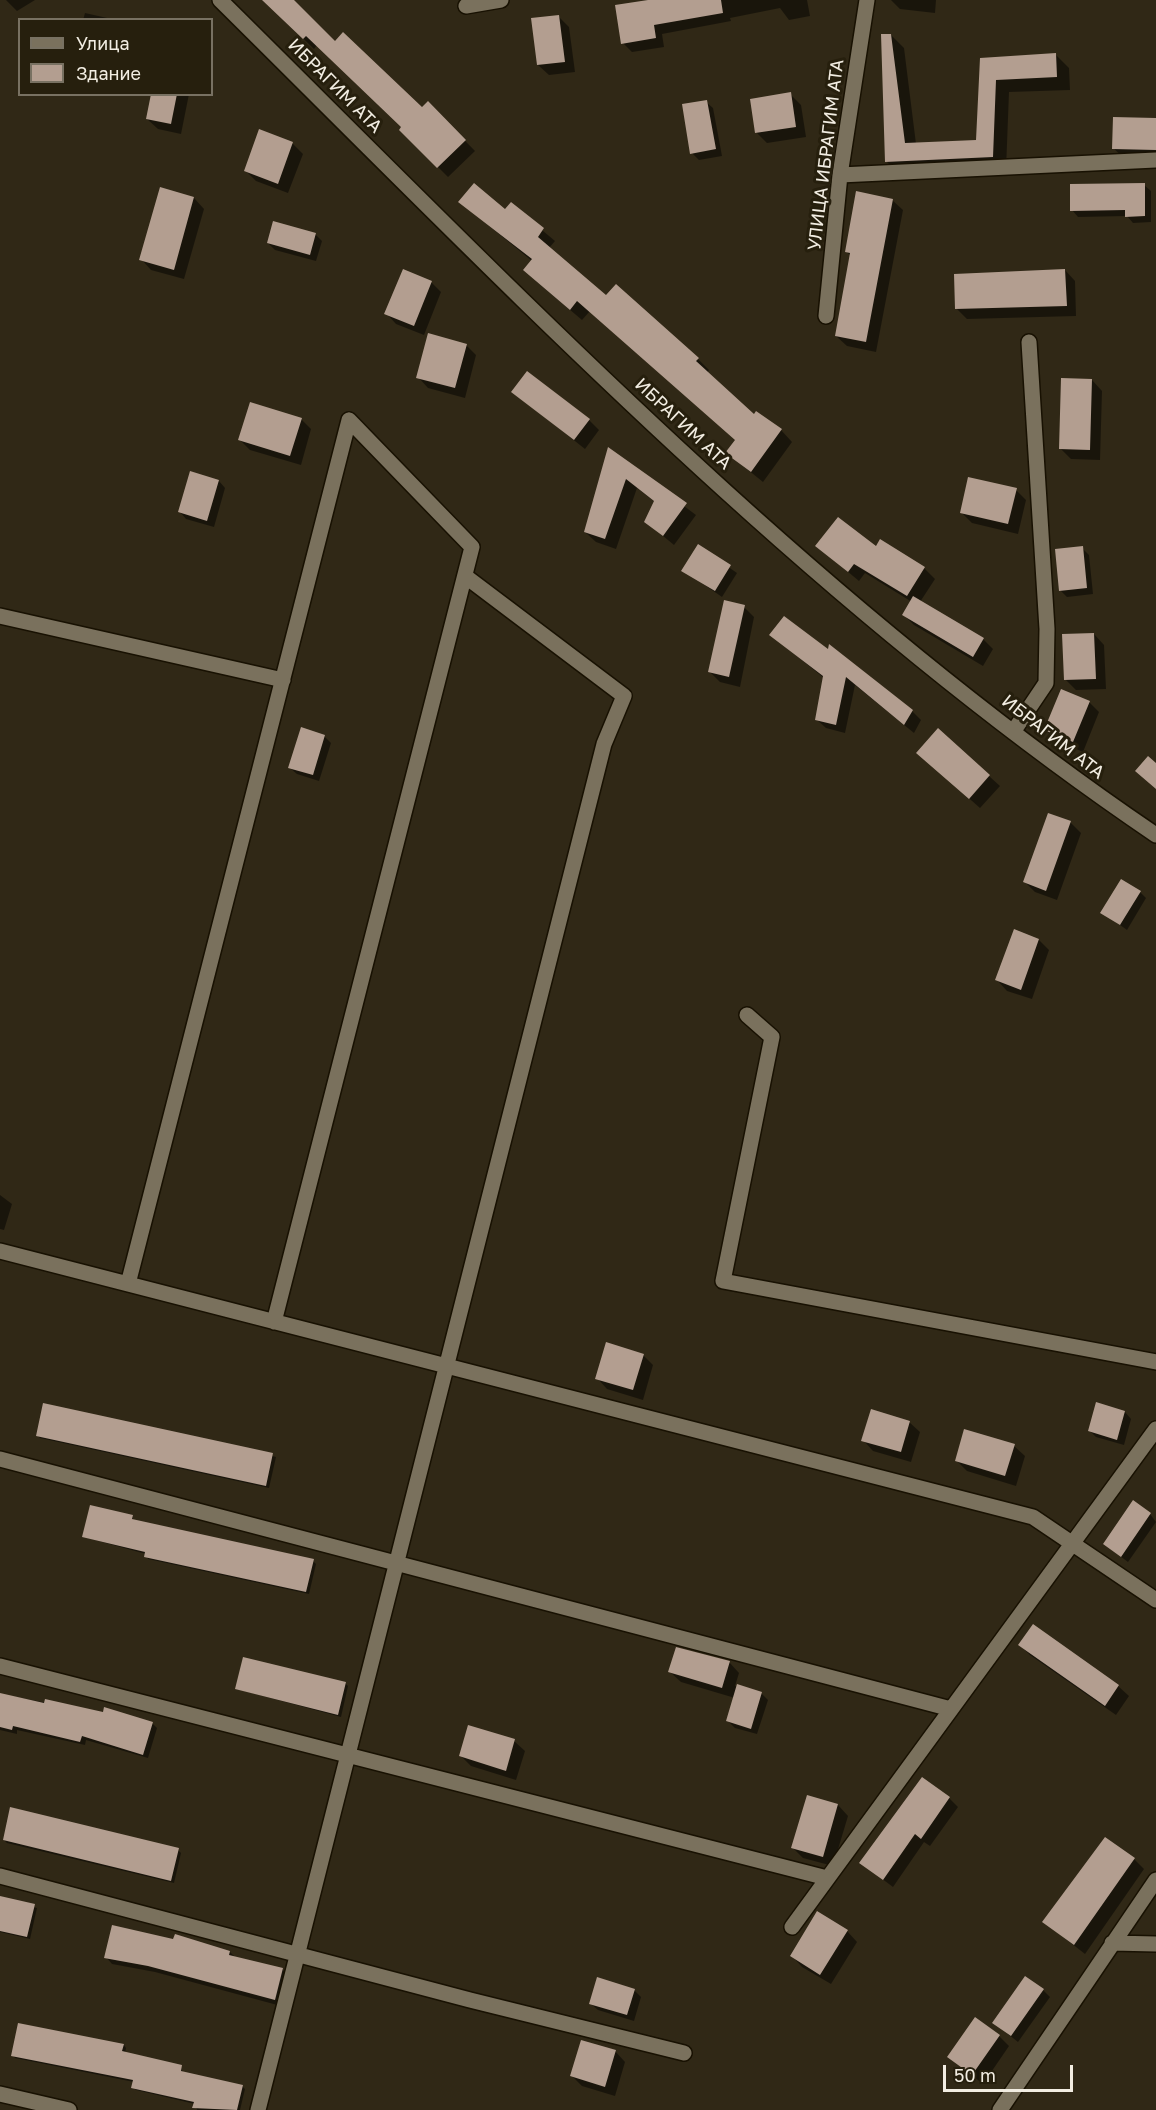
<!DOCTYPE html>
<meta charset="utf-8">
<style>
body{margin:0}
#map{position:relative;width:1156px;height:2110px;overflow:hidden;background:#302816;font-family:"Golos Text",sans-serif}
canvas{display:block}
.legend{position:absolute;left:18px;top:18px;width:195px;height:78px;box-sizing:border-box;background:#261f0d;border:2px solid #787162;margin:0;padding:8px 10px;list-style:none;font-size:18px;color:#f2ede2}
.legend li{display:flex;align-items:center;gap:12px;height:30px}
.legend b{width:30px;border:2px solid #787162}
.scale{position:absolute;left:943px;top:2065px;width:130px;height:27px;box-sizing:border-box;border:3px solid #f2ede2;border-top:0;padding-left:8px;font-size:18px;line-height:21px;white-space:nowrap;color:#f2ede2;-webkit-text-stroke:4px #261f0d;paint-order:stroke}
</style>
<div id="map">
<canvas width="1156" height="2110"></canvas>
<ul class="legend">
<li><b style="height:8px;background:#7a715d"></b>Улица</li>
<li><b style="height:16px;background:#b39e90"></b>Здание</li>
</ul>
<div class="scale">50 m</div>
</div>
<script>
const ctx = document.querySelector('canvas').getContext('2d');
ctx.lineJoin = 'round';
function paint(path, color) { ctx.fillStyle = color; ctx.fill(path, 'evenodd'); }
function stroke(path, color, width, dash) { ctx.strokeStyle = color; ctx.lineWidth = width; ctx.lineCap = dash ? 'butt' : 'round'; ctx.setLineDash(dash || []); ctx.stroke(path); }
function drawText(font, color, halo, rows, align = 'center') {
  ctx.font = font + ' "Golos Text",sans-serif'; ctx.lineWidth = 6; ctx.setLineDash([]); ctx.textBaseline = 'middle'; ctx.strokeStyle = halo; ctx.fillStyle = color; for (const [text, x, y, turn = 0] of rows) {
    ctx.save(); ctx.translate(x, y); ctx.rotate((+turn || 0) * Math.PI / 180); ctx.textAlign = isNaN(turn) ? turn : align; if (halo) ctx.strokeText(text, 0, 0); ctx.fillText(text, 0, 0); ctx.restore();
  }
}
const shadow = new Path2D(`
 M6 0H35L17 11Z
 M264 0H292L335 43 422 109 428 103 475 151 448 177 401 130 403 128 317 45 314 49Z
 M650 0H807L810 16 789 20 780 8 730 18 731 21 662 34 664 47 632 52 623 43Z
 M891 0H936L935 13 900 9Z
 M85 13 116 20H83Z
 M558 16 569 27 575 72 549 75 538 65Z
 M891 35 904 48 916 144 977 142 982 59 1056 55 1069 68 1070 90 1009 92 1006 170 900 175 887 162Z
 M152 94H189L181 134 158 129 147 119Z
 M790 94 801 105 806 137 767 143 757 133 752 100Z
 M706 102 713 108 722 156 699 160 692 153Z
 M1156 120V157H1123L1113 148Z
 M260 131 293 144 303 154 288 193 256 181 245 170Z
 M1144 185 1151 191V222L1133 223 1127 216 1078 217 1072 210Z
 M161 189 194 198 204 209 184 279 151 270 141 259Z
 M892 200 903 210 876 352 847 346 836 336 851 256 846 251Z
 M460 202 505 212 511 204 555 241 549 248 606 297 698 359 709 370 707 373 754 416 781 430 792 442 763 482 727 453 737 440 590 311 582 320 536 281 532 261Z
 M315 234 322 241 316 261 275 250 268 243Z
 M1065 270 1075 281 1076 316 967 319 956 308Z
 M431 282 441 292 424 335 396 324 386 313Z
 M466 345 476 355 465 398 428 388 418 377Z
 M1092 380 1102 391 1100 460 1071 459 1060 448Z
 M513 392 589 420 599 430 585 449Z
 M301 419 311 429 301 465 250 450 240 440Z
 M609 450 696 515 674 545 645 521 655 502 637 488 616 549 596 542 585 532Z
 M219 481 225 488 214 527 186 519 180 512Z
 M1016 490 1026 500 1018 534 972 523 962 513Z
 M881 541 924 568 935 579 920 602 983 639 993 649 983 666 914 625 904 615 912 602 865 573 859 581 817 546 876 549Z
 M698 546 737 573 722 597 683 570Z
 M1082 548 1089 555 1093 594 1067 597 1060 590Z
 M744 607 754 617 740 687 720 682 710 672Z
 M1094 634 1104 645 1106 689 1076 690 1065 679Z
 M771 635 912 711 921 720 914 733 855 685 845 733 826 728 816 719 824 678Z
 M1089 702 1099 712 1083 752 1056 740 1046 730Z
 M938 730 1000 786 980 808 929 763Z
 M324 736 331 743 319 781 297 774 290 768Z
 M1070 822 1081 833 1057 900 1035 892 1025 882Z
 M1140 892 1146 898 1127 930 1102 912Z
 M1014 931 1039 940 1049 950 1032 999 1007 991 997 980Z
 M0 1195 12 1204 4 1230 0 1229Z
 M643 1355 653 1365 643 1400 607 1389 597 1378Z
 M1125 1412 1131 1419 1124 1445 1096 1437 1089 1430Z
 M909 1422 920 1432 911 1462 873 1451 863 1440Z
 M37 1435 232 1445 276 1457 269 1488 40 1438Z
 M1014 1446 1025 1456 1016 1486 967 1471 956 1460Z
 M1150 1514 1156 1522 1128 1562 1104 1544Z
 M132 1516 134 1522 313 1561 316 1564 309 1594 148 1559 146 1554 84 1537Z
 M1020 1645 1118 1686 1129 1696 1116 1715 1030 1655Z
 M729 1662 739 1673 735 1686 761 1693 768 1700 757 1734 735 1728 728 1721 735 1698 681 1682 670 1672Z
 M345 1683 348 1686 341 1717 237 1689Z
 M0 1694 152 1723 157 1728 148 1758 86 1740 85 1745 17 1730V1734L0 1730Z
 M514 1741 525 1751 516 1780 471 1766 461 1756Z
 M808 1796 838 1805 848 1816 833 1866 803 1858 792 1847Z
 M949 1798 958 1807 930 1846 924 1842 893 1887 861 1863Z
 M12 1809 178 1850 181 1853 174 1883 7 1843 4 1840Z
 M1134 1859 1144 1869 1085 1954 1044 1922Z
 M0 1898 37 1908 30 1939 0 1932Z
 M847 1931 857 1942 831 1984 802 1967 792 1956Z
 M230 1952 236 1958 282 1969 288 1975 281 2006 155 1972 112 1964 106 1957Z
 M634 1990 641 1997 634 2021 598 2010 591 2004Z
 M1043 1990 1050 1997 1018 2042 994 2023Z
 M999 2036 1009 2046 983 2084 949 2057Z
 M124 2045 126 2048 125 2054 181 2067 183 2073 242 2086 245 2089 240 2110H197L195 2104 136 2090 133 2087 134 2082 15 2058 13 2055Z
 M615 2051 625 2062 615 2096 582 2086 572 2076Z`);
const building = new Path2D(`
 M262 0H294L335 41 343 32 422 107 428 101 466 140 437 168 399 130 401 127 306 36 303 39Z
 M648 0H721L723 13 654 25 656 38 621 44 615 5Z
 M559 15 565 62 537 65 531 18Z
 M881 34H891L905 143 976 140 980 58 1056 53 1057 77 996 80 993 157 885 162Z
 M791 92 796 127 755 133 750 99Z
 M151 94H177L171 124 146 119Z
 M707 100 716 149 690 154 682 104Z
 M1113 117 1156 118V150L1112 149Z
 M259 129 293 142 278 184 244 171Z
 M474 183 505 209 511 202 544 228 538 237 606 295 616 284 699 358 696 361 754 414 756 411 782 429 751 472 725 453 735 440 577 301 570 310 523 270 532 259 458 202Z
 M1145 183V216L1125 217V210L1070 211V184Z
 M160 187 194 197 174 270 139 260Z
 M856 191 893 199 866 342 835 336 850 253 845 252Z
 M273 221 316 233 310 255 267 243Z
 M403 269 432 281 414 326 384 314Z
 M1065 269 1067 306 955 309 954 274Z
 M428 333 467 344 455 388 416 378Z
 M527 371 590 419 574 440 511 392Z
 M1061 378 1092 379 1090 450 1059 449Z
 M250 402 302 418 290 456 238 440Z
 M608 447 687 503 663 536 644 522 654 501 626 479 605 539 584 532Z
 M190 471 219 480 207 521 178 512Z
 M968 477 1017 488 1008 524 960 513Z
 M838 517 876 546 880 539 925 567 907 596 854 564 848 572 815 546Z
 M698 544 731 565 715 591 681 571Z
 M1083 546 1087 588 1059 591 1055 549Z
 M913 596 984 638 973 657 902 615Z
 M724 600 745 605 729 677 708 672Z
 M784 616 828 649 829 644 913 710 904 725 846 677 836 725 815 720 823 676 769 635Z
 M1094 633 1096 679 1064 680 1062 634Z
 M1061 689 1090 701 1073 742 1044 730Z
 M301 727 325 735 313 775 288 768Z
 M938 728 990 775 969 799 916 753Z
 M1148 756 1156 763V789L1135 771Z
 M1048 813 1071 821 1046 891 1023 882Z
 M1121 879 1141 891 1120 925 1100 913Z
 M1014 929 1039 939 1021 990 995 980Z
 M606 1342 644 1354 633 1390 595 1379Z
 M1096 1402 1125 1411 1117 1440 1088 1431Z
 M43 1403 273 1453 266 1486 36 1436Z
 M871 1409 910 1421 901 1452 861 1441Z
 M964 1429 1015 1444 1005 1476 955 1461Z
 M1133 1500 1151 1513 1121 1557 1103 1544Z
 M90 1505 133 1515 132 1519 314 1559 306 1592 144 1557 145 1552 82 1537Z
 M1033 1624 1119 1685 1105 1706 1018 1645Z
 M676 1647 730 1661 722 1688 668 1672Z
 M243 1657 346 1682 338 1715 235 1689Z
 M737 1684 762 1692 751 1729 726 1721Z
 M0 1693 44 1703 45 1699 103 1712 104 1707 153 1722 143 1755 82 1736 80 1742 13 1726 12 1730 0 1727Z
 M468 1725 515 1739 506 1771 459 1756Z
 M922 1777 950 1797 921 1839 915 1834 883 1880 859 1863Z
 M807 1795 838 1804 823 1857 791 1848Z
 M10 1807 179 1848 171 1881 3 1840Z
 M1105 1837 1135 1858 1074 1945 1042 1922Z
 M0 1896 35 1904 27 1937 0 1931Z
 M817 1911 848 1930 820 1975 790 1956Z
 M112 1925 173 1939 175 1934 230 1951 229 1955 283 1968 275 2000 148 1966 104 1958Z
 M1025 1976 1044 1989 1011 2036 992 2023Z
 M597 1977 635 1989 627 2015 589 2004Z
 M975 2017 1000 2035 972 2075 947 2057Z
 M18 2023 124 2044 122 2051 182 2065 181 2071 243 2085 237 2110 192 2108 194 2102 131 2088 133 2080 11 2056Z
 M581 2040 616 2050 605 2087 570 2076Z`);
const minor = new Path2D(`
 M220 0C517 294 809 600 1156 835
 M466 6 501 0
 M840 175 1156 160
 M826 316 840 175 867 0
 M0 616 283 680
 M1013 732 1046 683 1047 629 1029 342
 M747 1015 772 1037 723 1281 1156 1362
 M0 1251 1033 1517 1156 1600
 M128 1284 349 420
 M274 1322 472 547 349 420
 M0 1459 951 1709
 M0 1666 827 1878
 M0 1876 470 2000 684 2053
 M792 1927 1156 1429
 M1112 1943 1156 1944
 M0 2094 69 2110
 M258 2110 604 744 624 696 465 576
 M1000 2110 1156 1880`);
const streetNames = [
 ["ИБРАГИМ АТА",335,86,45],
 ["УЛИЦА ИБРАГИМ АТА",826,155,-83],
 ["ИБРАГИМ АТА",683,424,43],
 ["ИБРАГИМ АТА",1053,737,38]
];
paint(shadow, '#0007');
paint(building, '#b39e90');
stroke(minor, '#181102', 18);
stroke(minor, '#7a715d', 15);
drawText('18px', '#f2ede2', '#261f0d', streetNames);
</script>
